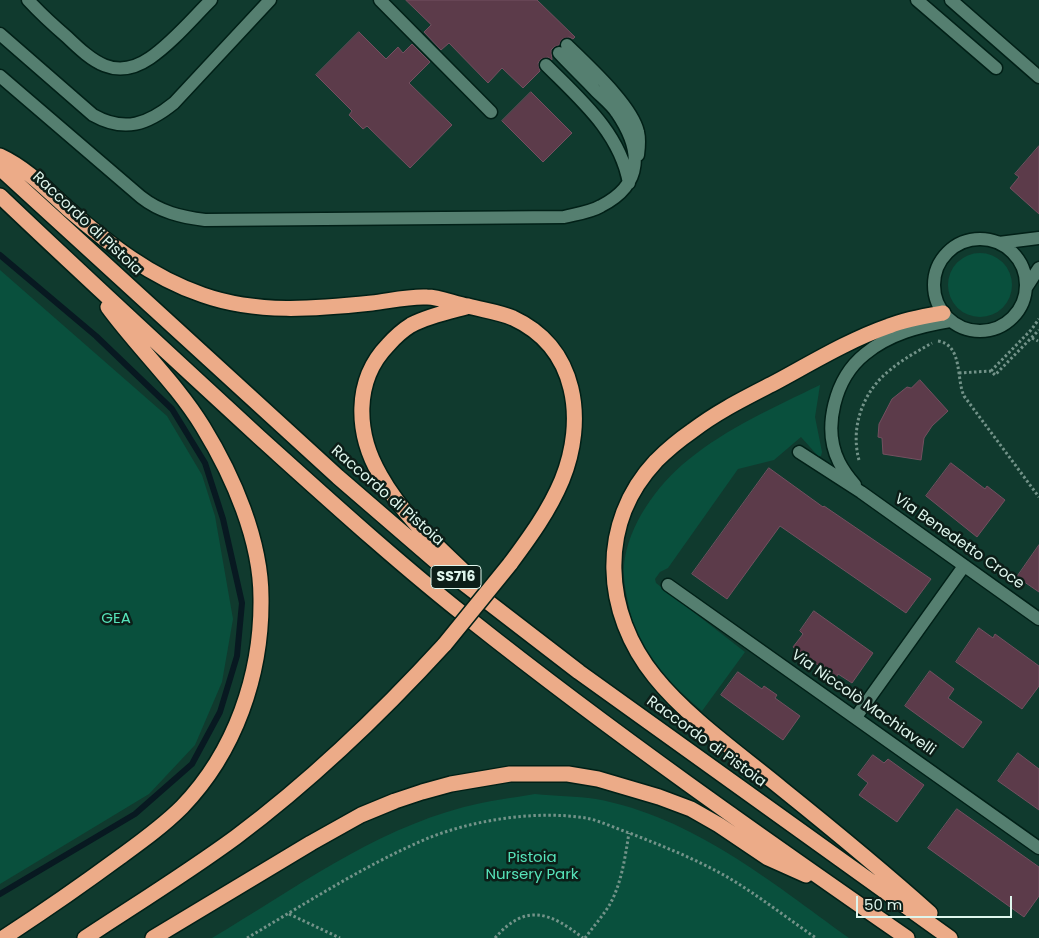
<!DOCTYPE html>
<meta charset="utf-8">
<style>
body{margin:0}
#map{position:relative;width:1039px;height:938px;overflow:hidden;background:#103a2e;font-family:Poppins,sans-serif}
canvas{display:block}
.scale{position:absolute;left:856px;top:896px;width:156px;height:22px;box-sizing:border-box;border:2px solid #dff6ed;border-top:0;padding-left:6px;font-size:15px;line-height:18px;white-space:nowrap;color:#dff6ed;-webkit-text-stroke:4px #0c1e18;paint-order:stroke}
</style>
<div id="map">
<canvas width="1039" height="938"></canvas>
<div class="scale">50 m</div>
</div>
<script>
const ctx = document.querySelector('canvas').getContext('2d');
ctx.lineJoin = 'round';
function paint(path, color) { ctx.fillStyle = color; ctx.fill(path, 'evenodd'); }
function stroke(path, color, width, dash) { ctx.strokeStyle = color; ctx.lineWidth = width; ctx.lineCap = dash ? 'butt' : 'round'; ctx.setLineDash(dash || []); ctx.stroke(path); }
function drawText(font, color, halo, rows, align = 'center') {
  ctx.font = font + ' Poppins,sans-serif'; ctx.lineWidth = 5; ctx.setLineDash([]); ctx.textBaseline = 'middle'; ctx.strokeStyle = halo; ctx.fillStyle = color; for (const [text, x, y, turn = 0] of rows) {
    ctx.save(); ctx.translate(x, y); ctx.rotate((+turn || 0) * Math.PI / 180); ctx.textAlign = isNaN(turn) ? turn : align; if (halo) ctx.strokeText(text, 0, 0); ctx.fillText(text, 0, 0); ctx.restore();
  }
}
const green = new Path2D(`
 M948 285a32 32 0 1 1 64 0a32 32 0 1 1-64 0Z
 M0 270 167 416 202 475 215 516 233 619 222 682 195 745 149 794 0 884Z
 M820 385 815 417 822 452 821 456H818L801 437 774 460 738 469 668 568 660 572 655 579 656 583 745 652 702 711C682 694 662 675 648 652 638 639 632 623 629 607 626 593 623 579 624 565 628 525 657 485 688 460 727 428 775 407 820 385Z
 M535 794C555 796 576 796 596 799 693 817 771 882 849 938H212C293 890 372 831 464 807 487 801 511 798 535 794Z`);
const stream = new Path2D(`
 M0 255 96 336 172 409 205 463 223 519 242 603 237 656 220 712 192 764 135 814 0 894`);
const building = new Path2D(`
 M406 0H537L575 37 573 39 569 37 562 39 559 45 554 47 551 50 552 60 548 57 541 59 538 63 540 71 523 88 502 68 488 83 449 43 441 50 424 32 431 25Z
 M359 32 386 59 398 47 403 53 412 44 430 62 409 83 452 125 410 168 367 126 363 129 349 115 352 111 316 75Z
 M531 92 572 133 543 162 502 121Z
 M1039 146V214L1010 188 1019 177 1015 174Z
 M920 380 948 411 932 426 924 438 921 460 883 454 882 438 878 437 879 424 892 399 907 387 911 388Z
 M951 463 985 489 987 486 1005 500 977 537 926 496Z
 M769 468 823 507 824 506 931 579 906 613 780 526 727 599 692 574Z
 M1039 545V592L1017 577Z
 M814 611 873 653 852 683 838 674 836 678 793 647 803 634 800 631Z
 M979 628 993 638 995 634 1039 666V686L1022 709 956 662Z
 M930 671 954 689 948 698 982 722 963 748 905 706Z
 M738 672 762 689 764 686 777 695 775 698 800 716 783 740 721 695Z
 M1018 753 1039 769V810L998 781Z
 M873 755 884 763 888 759 924 785 897 822 859 795 868 783 858 775Z
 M957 809 1039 867V896L1024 917 928 848Z`);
const path = new Path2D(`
 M1032 338 1038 341
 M938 341C963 345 956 379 964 396L1039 497
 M991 371 1031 330 1039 319
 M959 373 991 371 995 375 1039 330
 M859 460C850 427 863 391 890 370 903 359 918 351 932 343
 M289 914 340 938
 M247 938C305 904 363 866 426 839 472 820 536 810 586 818 601 821 617 829 632 834 665 847 698 860 729 878 759 896 787 918 816 938
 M495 938C526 902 551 913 583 938
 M585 938C593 927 603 916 610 904 622 882 625 857 629 833`);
const lane = new Path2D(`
 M28 0C40 13 53 25 67 37 92 61 115 82 150 58 173 42 192 19 211 0
 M380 0 491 112
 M917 0 996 68
 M951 0 1039 77
 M0 34 93 115C125 133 148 124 174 103L270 0
 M567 45C587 65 632 105 638 132 640 140 639 147 638 155
 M546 65C581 100 620 133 629 183
 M0 76 141 197C160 212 181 217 205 220L564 217C576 214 591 212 601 206 644 184 642 150 617 113 612 105 603 98 596 91 584 78 571 66 559 53`);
const street = new Path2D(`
 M799 452 861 492 1039 619
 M855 485C849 478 843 470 839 462 822 428 835 378 865 354 889 334 920 326 950 321
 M668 585 1039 848
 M856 717 964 566`);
const secondary = new Path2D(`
 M934 285a46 46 0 1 1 92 0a46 46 0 1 1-92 0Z
 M999 243 1039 238
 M1026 288 1039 268`);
const highway = new Path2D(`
 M0 156C26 168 46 189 67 208 109 244 150 277 203 295 257 314 315 309 372 303 389 301 409 296 427 297 440 297 455 304 468 306 483 310 499 312 513 318 578 348 586 421 562 480 549 511 530 537 510 564
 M0 168 338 477 440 565 579 672 950 938
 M0 196C85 277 172 357 259 437 329 500 399 564 473 622 613 733 760 836 907 938
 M466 307C447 312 428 316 411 325 403 330 395 337 388 345 353 381 356 434 380 475 402 515 438 547 471 578
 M930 913C882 870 832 829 781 788 741 755 687 717 655 677 603 613 597 524 656 461 667 450 679 440 692 431 718 411 747 397 776 382 813 362 849 340 889 326 906 319 925 316 943 313
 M3 938C43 912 82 885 120 857 142 841 163 826 182 807 235 752 262 675 261 598 261 540 233 476 203 427 176 383 138 348 108 307
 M85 938C135 905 187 873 236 837 312 780 381 714 445 644
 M153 938 311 843 361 815 395 801 422 792 451 784 510 774H568L598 779 659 797 691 809 719 825 768 858 806 875`);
const highwayBridge = new Path2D(`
 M445 644 510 564`);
const shields = [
 [456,577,50]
];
const shieldNames = [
 ["SS716",456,577]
];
const streetNames = [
 ["Raccordo di Pistoia",87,224,43],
 ["Raccordo di Pistoia",387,496,41],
 ["Via Benedetto Croce",959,542,35],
 ["Via Niccolò Machiavelli",863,703,35],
 ["Raccordo di Pistoia",706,742,36]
];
const parkNames = [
 ["GEA",116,619],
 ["Pistoia",532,858],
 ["Nursery Park",532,875]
];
paint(green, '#09503d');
stroke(stream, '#081921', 6);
paint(building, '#5c3b4a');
stroke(building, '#735060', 1);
stroke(lane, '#012017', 15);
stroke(street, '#012017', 15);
stroke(secondary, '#012017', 15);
stroke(highway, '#012017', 18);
stroke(path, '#739389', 3, [2.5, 2.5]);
stroke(lane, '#557f70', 12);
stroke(street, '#557f70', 12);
stroke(secondary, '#557f70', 12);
stroke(highway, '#ecab88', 15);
stroke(highwayBridge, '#012017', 18, []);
stroke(highwayBridge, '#ecab88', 15);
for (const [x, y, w] of shields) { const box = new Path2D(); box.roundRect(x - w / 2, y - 11.5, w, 23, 4); ctx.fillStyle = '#0c1e18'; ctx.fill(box); stroke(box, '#dff6ed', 1); }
drawText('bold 14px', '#dff6ed', null, shieldNames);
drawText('15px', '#dff6ed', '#0c1e18', streetNames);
drawText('15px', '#56e3b9', '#0c1e18', parkNames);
</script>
